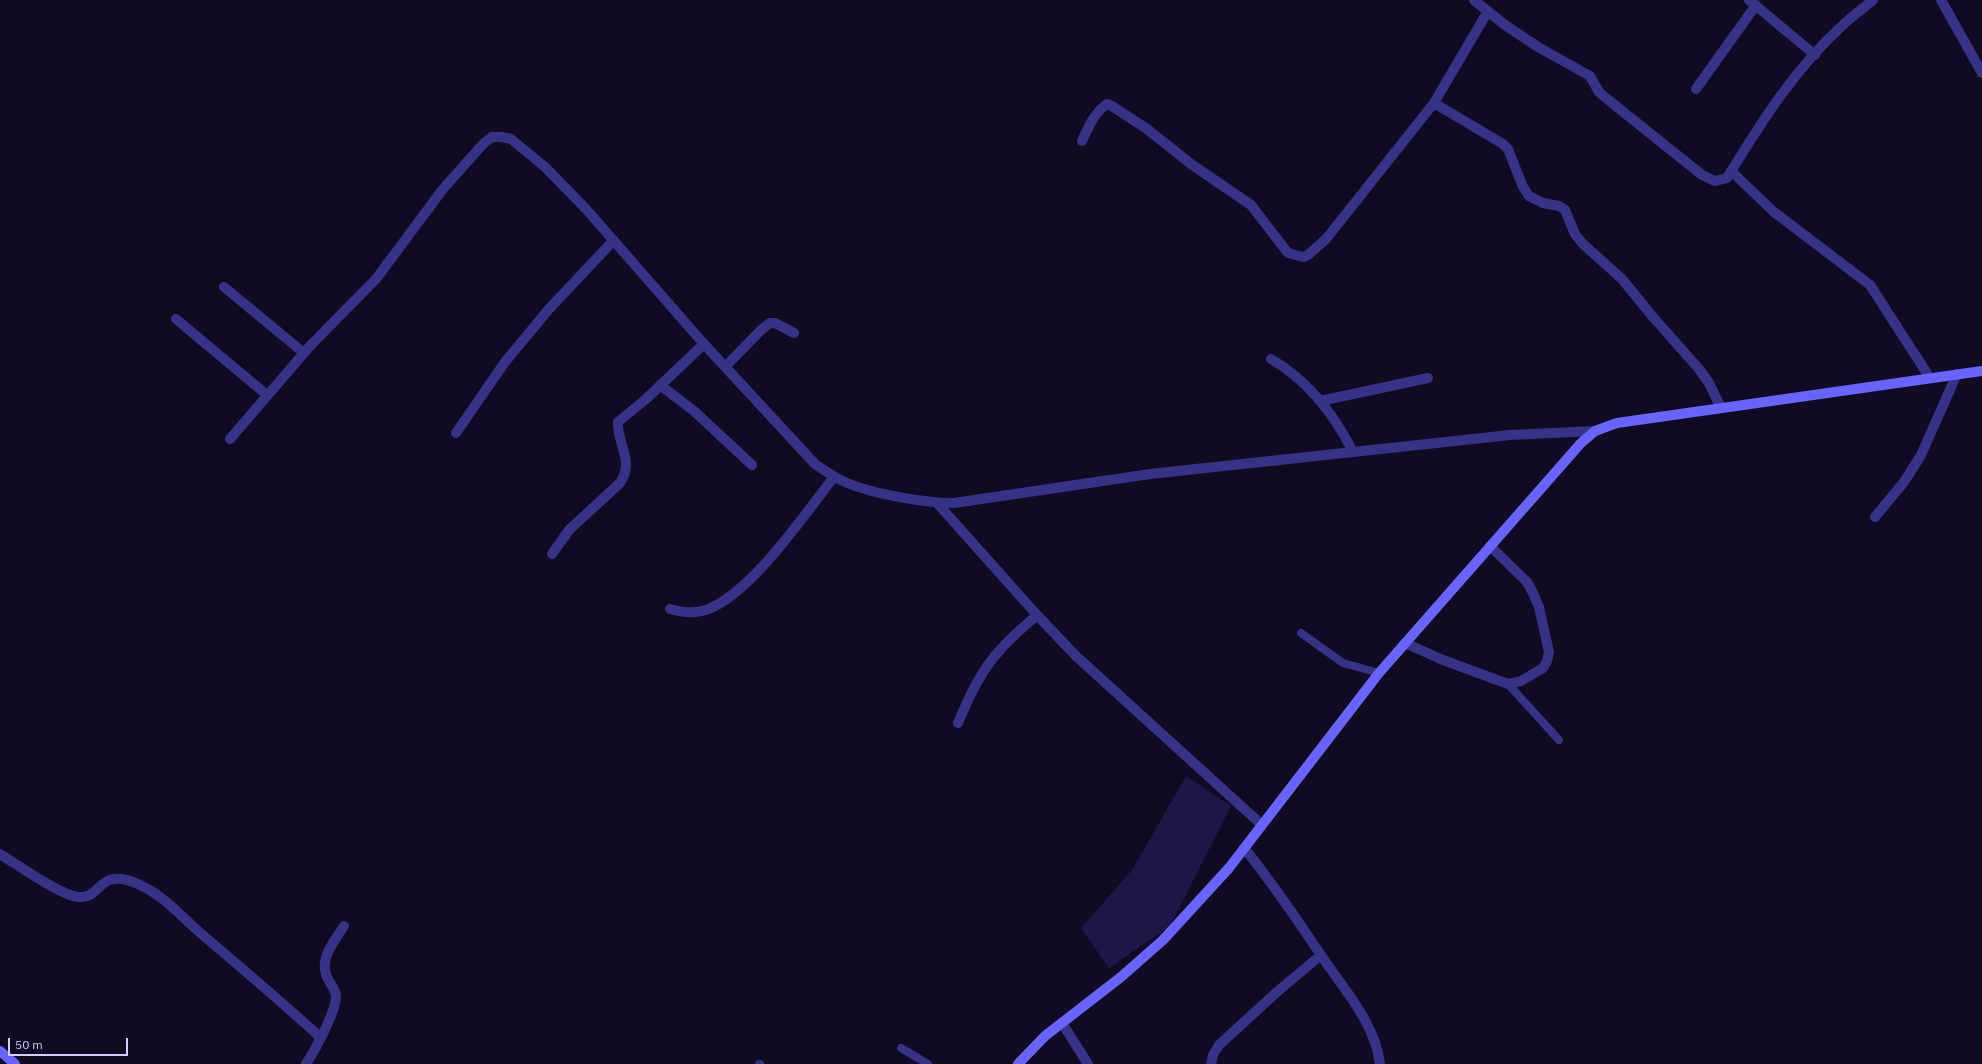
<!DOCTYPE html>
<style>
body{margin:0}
#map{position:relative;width:1982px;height:1064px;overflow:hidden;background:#100b23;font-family:"IBM Plex Sans",sans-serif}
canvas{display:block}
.scale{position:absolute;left:8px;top:1038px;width:120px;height:18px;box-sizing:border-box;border:2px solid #d3cdff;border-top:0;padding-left:5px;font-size:12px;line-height:14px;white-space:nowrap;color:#d3cdff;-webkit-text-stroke:3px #100b23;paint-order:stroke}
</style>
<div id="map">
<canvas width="1982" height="1064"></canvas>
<div class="scale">50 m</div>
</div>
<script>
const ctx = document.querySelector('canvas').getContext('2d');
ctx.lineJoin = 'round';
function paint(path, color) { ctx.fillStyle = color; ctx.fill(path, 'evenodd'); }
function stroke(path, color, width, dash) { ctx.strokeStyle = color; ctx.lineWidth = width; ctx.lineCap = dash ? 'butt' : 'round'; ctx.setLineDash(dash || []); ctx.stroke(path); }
const building = new Path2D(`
 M1186 776 1231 806 1170 926 1109 968 1081 928 1132 870Z`);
const service = new Path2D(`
 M1301 633 1343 663 1379 673
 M1508 684 1559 740
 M901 1048 928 1064
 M759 1064H760`);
const minor = new Path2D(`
 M1474 0 1505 25 1538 47 1590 76 1599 92 1606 98 1702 175 1715 181 1727 178C1760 124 1795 68 1843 25 1852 16 1863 9 1873 0
 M1749 0 1815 55
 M1941 0 1982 73
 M1696 89 1756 5
 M1434 103 1503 144 1508 149 1523 187 1529 196 1543 203 1559 206 1565 210 1575 234 1582 243 1622 279 1653 317 1699 369 1709 383 1721 408
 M1082 141C1088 128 1094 113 1107 104L1112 106 1147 129 1191 164 1251 205 1288 253 1303 257 1308 255 1326 239 1434 103 1488 11
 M1731 171 1774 212 1870 285 1930 378
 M224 287 304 353
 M176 319 267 395
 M1271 359C1309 381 1334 414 1353 452
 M725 367 761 330 770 323H775L794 333
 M660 385 694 411 752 465
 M1320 401 1428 378
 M456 433 505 362 549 309 613 241
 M230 439 310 346 376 279 443 189 484 143 492 137H502L511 139 545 167 586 209 704 344 815 464C825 471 835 478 847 483 873 494 925 503 954 503L1150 474 1510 435 1595 431
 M937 503 1037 615 1076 656 1262 825
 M1875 517 1904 482 1921 455 1957 374
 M552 554 569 530 620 483C635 461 617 445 618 422L646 399 704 344
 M670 609C682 612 693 614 706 610 751 594 804 515 834 477
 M1405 643 1443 660 1508 684 1521 681 1543 668 1547 661 1549 652 1539 607 1532 591 1527 582 1490 546
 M958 723C969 697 981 670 1001 649 1011 637 1025 626 1037 615
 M1244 848C1273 883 1297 920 1323 958 1345 991 1375 1023 1380 1064
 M0 854C18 865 61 896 79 897 101 899 98 869 133 882 163 893 181 917 205 937 244 970 283 1003 321 1038
 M1062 1023 1088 1064
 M306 1064C315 1050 336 1012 336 996 335 987 328 982 326 974 320 957 336 939 344 926
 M1211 1064 1213 1055 1219 1045 1278 991 1321 955`);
const secondary = new Path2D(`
 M0 1051 15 1064
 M1018 1064 1045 1036 1121 977 1163 940 1229 868 1379 673 1581 443 1595 431 1617 423 1982 371`);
paint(building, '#201645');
stroke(service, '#363286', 8);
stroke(minor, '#363286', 10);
stroke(secondary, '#6a64ff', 10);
</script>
